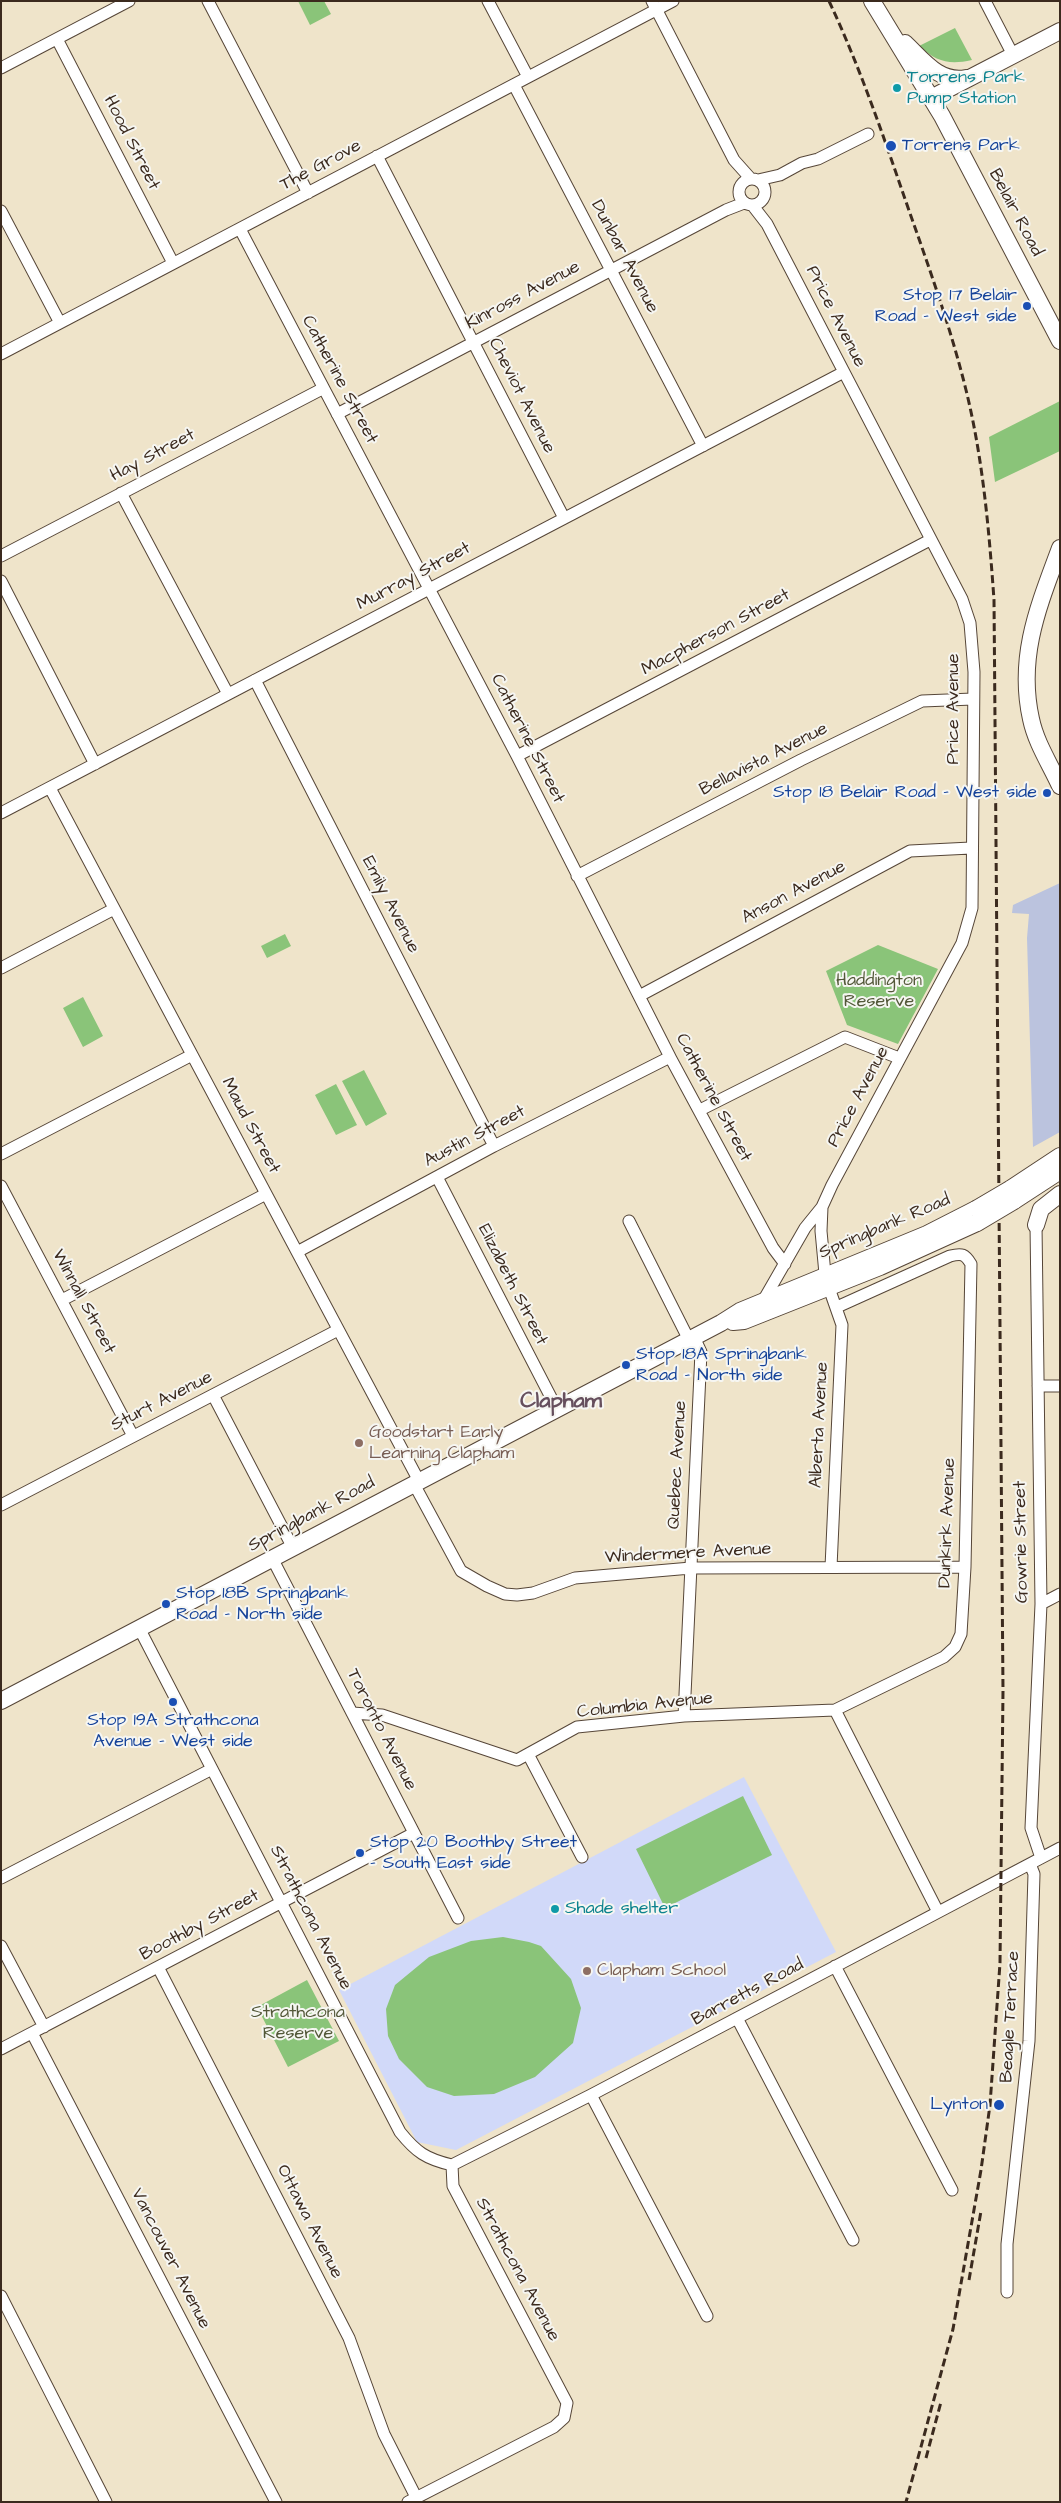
<!DOCTYPE html>
<style>
body{margin:0}
#map{position:relative;width:1061px;height:2503px;overflow:hidden;background:#efe4ca;font-family:"Architects Daughter",sans-serif}
canvas{display:block}
.frame{position:absolute;inset:0;border:2px solid #3b2a1e;pointer-events:none}
</style>
<div id="map">
<canvas width="1061" height="2503"></canvas>
<div class="frame"></div>
</div>
<script>
const ctx = document.querySelector('canvas').getContext('2d');
ctx.lineJoin = 'round';
function paint(path, color) { ctx.fillStyle = color; ctx.fill(path, 'evenodd'); }
function stroke(path, color, width, dash) { ctx.strokeStyle = color; ctx.lineWidth = width; ctx.lineCap = dash ? 'butt' : 'round'; ctx.setLineDash(dash || []); ctx.stroke(path); }
function drawText(font, color, halo, rows, align = 'center') {
  ctx.font = font + ' "Architects Daughter",sans-serif'; ctx.lineWidth = 4; ctx.setLineDash([]); ctx.textBaseline = 'middle'; ctx.strokeStyle = halo; ctx.fillStyle = color; for (const [text, x, y, turn = 0] of rows) {
    ctx.save(); ctx.translate(x, y); ctx.rotate((+turn || 0) * Math.PI / 180); ctx.textAlign = isNaN(turn) ? turn : align; if (halo) ctx.strokeText(text, 0, 0); ctx.fillText(text, 0, 0); ctx.restore();
  }
}
const built = new Path2D(`
 M744 1777 836 1952 456 2150 417 2142 339 1990Z`);
const industrial = new Path2D(`
 M1060 883V1132L1033 1147 1027 938 1029 914 1012 913 1013 905Z`);
const green = new Path2D(`
 M298 1H324L331 14 310 25Z
 M955 28 972 60C949 65 937 62 919 46Z
 M1060 401V451L995 482 989 437Z
 M285 934 291 946 267 958 261 946Z
 M878 945 938 969 898 1044 847 1025 826 971Z
 M83 997 103 1036 83 1047 63 1008Z
 M364 1070 387 1114 366 1126 342 1081Z
 M336 1084 357 1125 336 1135 315 1095Z
 M743 1796 772 1855 665 1908 636 1849Z
 M503 1937 529 1942 541 1946 571 1979 581 2008 573 2043 535 2077 494 2094 454 2096 427 2087 399 2059 388 2036 386 2009 395 1985 429 1957 471 1941Z
 M307 1980 339 2041 288 2067 257 2007Z`);
const minor = new Path2D(`
 M208 1 308 193
 M488 1 528 77
 M652 1 734 160 751 179
 M985 1 1013 55
 M57 39 173 263
 M1 68 129 1
 M514 85 703 446
 M377 156 564 518
 M739 192a13 13 0 1 1 26 0a13 13 0 1 1-26 0Z
 M758 180 780 175 802 163 818 159 868 134
 M753 206 767 224 962 599 970 623 974 672 972 908 962 943 832 1185 822 1207 805 1228 763 1301
 M1 211 60 323
 M240 229 517 756 670 1057 773 1248 785 1264
 M1 354 673 1
 M337 414 726 210 744 203
 M121 493 228 694
 M1 556 322 389
 M1 581 95 764
 M255 680 494 1146
 M517 756 930 540
 M50 788 419 1481
 M1 813 844 372
 M577 876 801 760 922 701 973 699
 M1 968 114 909
 M641 995 910 851 971 848
 M700 1110 845 1037 899 1058
 M1 1154 192 1055
 M437 1177 557 1409
 M1 1186 133 1436
 M822 1207 821 1231 825 1274
 M629 1221 689 1340
 M1036 1225 1041 1604 1031 1828 1041 1858
 M297 1252 494 1146 670 1057
 M829 1288 842 1325 831 1567
 M62 1300 266 1194
 M1038 1386H1060
 M213 1395 293 1548
 M414 1484 461 1571 487 1586 505 1594 517 1595 533 1593 575 1578 691 1568 965 1567
 M1 1505 338 1330
 M272 1558 458 1918
 M1041 1604 1060 1594
 M139 1628 400 2132C416 2152 426 2159 452 2165L453 2186 567 2403 564 2418 554 2427 408 2502
 M835 1710 938 1912
 M352 1713 382 1715 517 1760 577 1727 684 1716 835 1710 944 1657 955 1647 961 1634 965 1567 971 1264C965 1254 962 1253 950 1256L837 1307
 M684 1716 701 1352 694 1337
 M528 1754 582 1857
 M1 1878 212 1769
 M1 1946 44 2027
 M835 1966 952 2190
 M158 1967 349 2338 384 2434 416 2497
 M737 2018 853 2240
 M32 2033 276 2502
 M1 2049 414 1833
 M591 2095 707 2316
 M452 2165 591 2095 1060 1848
 M1007 2292V2244L1029 2041 1034 1874 1030 1864
 M1 2296 106 2502`);
const secondary = new Path2D(`
 M872 1 942 116 1060 341
 M905 43C923 60 939 83 966 78
 M931 98 1060 31
 M1060 548C1039 605 1017 656 1031 719 1036 743 1050 764 1060 786
 M1010 1189 1060 1156
 M1014 1201 1060 1171
 M1036 1225 1041 1209 1060 1194
 M733 1322 744 1321 880 1267 977 1223
 M1 1701 721 1323 740 1311 927 1234 976 1209`);
const rail = new Path2D(`
 M829 1C859 65 882 132 905 199 927 262 950 325 966 390 983 459 989 530 994 600L1003 1691 1000 1963 990 2105 981 2170 953 2329 906 2502
 M969 2280 981 2211
 M926 2458 941 2402`);
const secondaryBridge = new Path2D(`
 M976 1209 1010 1189
 M977 1223 1014 1201`);
const markers = [
 [897,88,5,"#0f9aa8"],
 [891,146,6,"#1a4fb4"],
 [1027,306,5,"#1a4fb4"],
 [1047,793,5,"#1a4fb4"],
 [626,1365,5,"#1a4fb4"],
 [359,1443,5,"#8d6e63"],
 [166,1604,5,"#1a4fb4"],
 [173,1702,5,"#1a4fb4"],
 [360,1853,5,"#1a4fb4"],
 [555,1909,5,"#0f9aa8"],
 [587,1971,5,"#8d6e63"],
 [999,2105,6,"#1a4fb4"]
];
const cultureNames = [
 ["Torrens Park",907,78],
 ["Pump Station",907,99],
 ["Shade shelter",565,1909]
];
const streetNames = [
 ["Hood Street",131,143,63],
 ["The Grove",321,166,-28],
 ["Belair Road",1015,213,62],
 ["Dunbar Avenue",624,257,62],
 ["Kinross Avenue",523,296,-28],
 ["Price Avenue",835,317,63],
 ["Catherine Street",339,380,62],
 ["Cheviot Avenue",521,396,63],
 ["Hay Street",153,456,-28],
 ["Murray Street",414,577,-28],
 ["Macpherson Street",716,633,-28],
 ["Price Avenue",954,709,-90],
 ["Catherine Street",527,739,63],
 ["Bellavista Avenue",764,760,-27],
 ["Anson Avenue",794,893,-28],
 ["Emily Avenue",390,905,63],
 ["Price Avenue",859,1097,-62],
 ["Catherine Street",713,1098,62],
 ["Maud Street",250,1126,62],
 ["Austin Street",475,1137,-28],
 ["Springbank Road",885,1227,-23],
 ["Elizabeth Street",512,1285,63],
 ["Winnall Street",83,1302,62],
 ["Sturt Avenue",162,1402,-27],
 ["Alberta Avenue",820,1425,-87],
 ["Quebec Avenue",678,1465,-87],
 ["Springbank Road",312,1515,-28],
 ["Dunkirk Avenue",948,1523,-88],
 ["Gowrie Street",1022,1542,-91],
 ["Windermere Avenue",688,1554,-3],
 ["Columbia Avenue",645,1706,-6],
 ["Toronto Avenue",381,1730,63],
 ["Strathcona Avenue",310,1918,63],
 ["Boothby Street",200,1926,-28],
 ["Barretts Road",748,1993,-28],
 ["Beagle Terrace",1011,2017,-87],
 ["Ottawa Avenue",309,2222,63],
 ["Vancouver Avenue",170,2259,63],
 ["Strathcona Avenue",517,2270,62]
];
const transitNames = [
 ["Torrens Park",902,146],
 ["Stop 17 Belair",1017,296,"right"],
 ["Road - West side",1017,317,"right"],
 ["Stop 18 Belair Road - West side",1037,793,"right"],
 ["Stop 18A Springbank",636,1355],
 ["Road - North side",636,1376],
 ["Stop 18B Springbank",176,1594],
 ["Road - North side",176,1615],
 ["Stop 19A Strathcona",173,1721,"center"],
 ["Avenue - West side",173,1742,"center"],
 ["Stop 20 Boothby Street",370,1843],
 ["- South East side",370,1864],
 ["Lynton",988,2105,"right"]
];
const parkNames = [
 ["Haddington",879,981],
 ["Reserve",879,1002],
 ["Strathcona",298,2013],
 ["Reserve",298,2034]
];
const educationNames = [
 ["Goodstart Early",369,1433],
 ["Learning Clapham",369,1454],
 ["Clapham School",597,1971]
];
const districtNames = [
 ["Clapham",561,1402]
];
paint(built, '#d1d9f9');
paint(industrial, '#bbc3de');
paint(green, '#8ac479');
stroke(minor, '#564638', 13);
stroke(secondary, '#564638', 18);
stroke(minor, '#fff', 11);
stroke(secondary, '#fff', 16);
stroke(rail, '#3b2a1e', 3, [8, 4]);
stroke(secondaryBridge, '#564638', 18, []);
stroke(secondaryBridge, '#fff', 16);
for (const [x, y, r, color] of markers) { const dot = new Path2D(); dot.arc(x, y, r, 0, 2 * Math.PI); ctx.fillStyle = color; ctx.fill(dot); stroke(dot, '#f6f6f2', 2); }
drawText('18px', '#0d838f', '#f6f6f2', cultureNames, 'left');
drawText('18px', '#3b2a1e', '#f6f6f2', streetNames);
drawText('18px', '#164399', '#f6f6f2', transitNames, 'left');
drawText('18px', '#535839', '#f6f6f2', parkNames);
drawText('18px', '#785e54', '#f6f6f2', educationNames, 'left');
drawText('bold 22px', '#664f5d', '#f6f6f2', districtNames);
</script>
